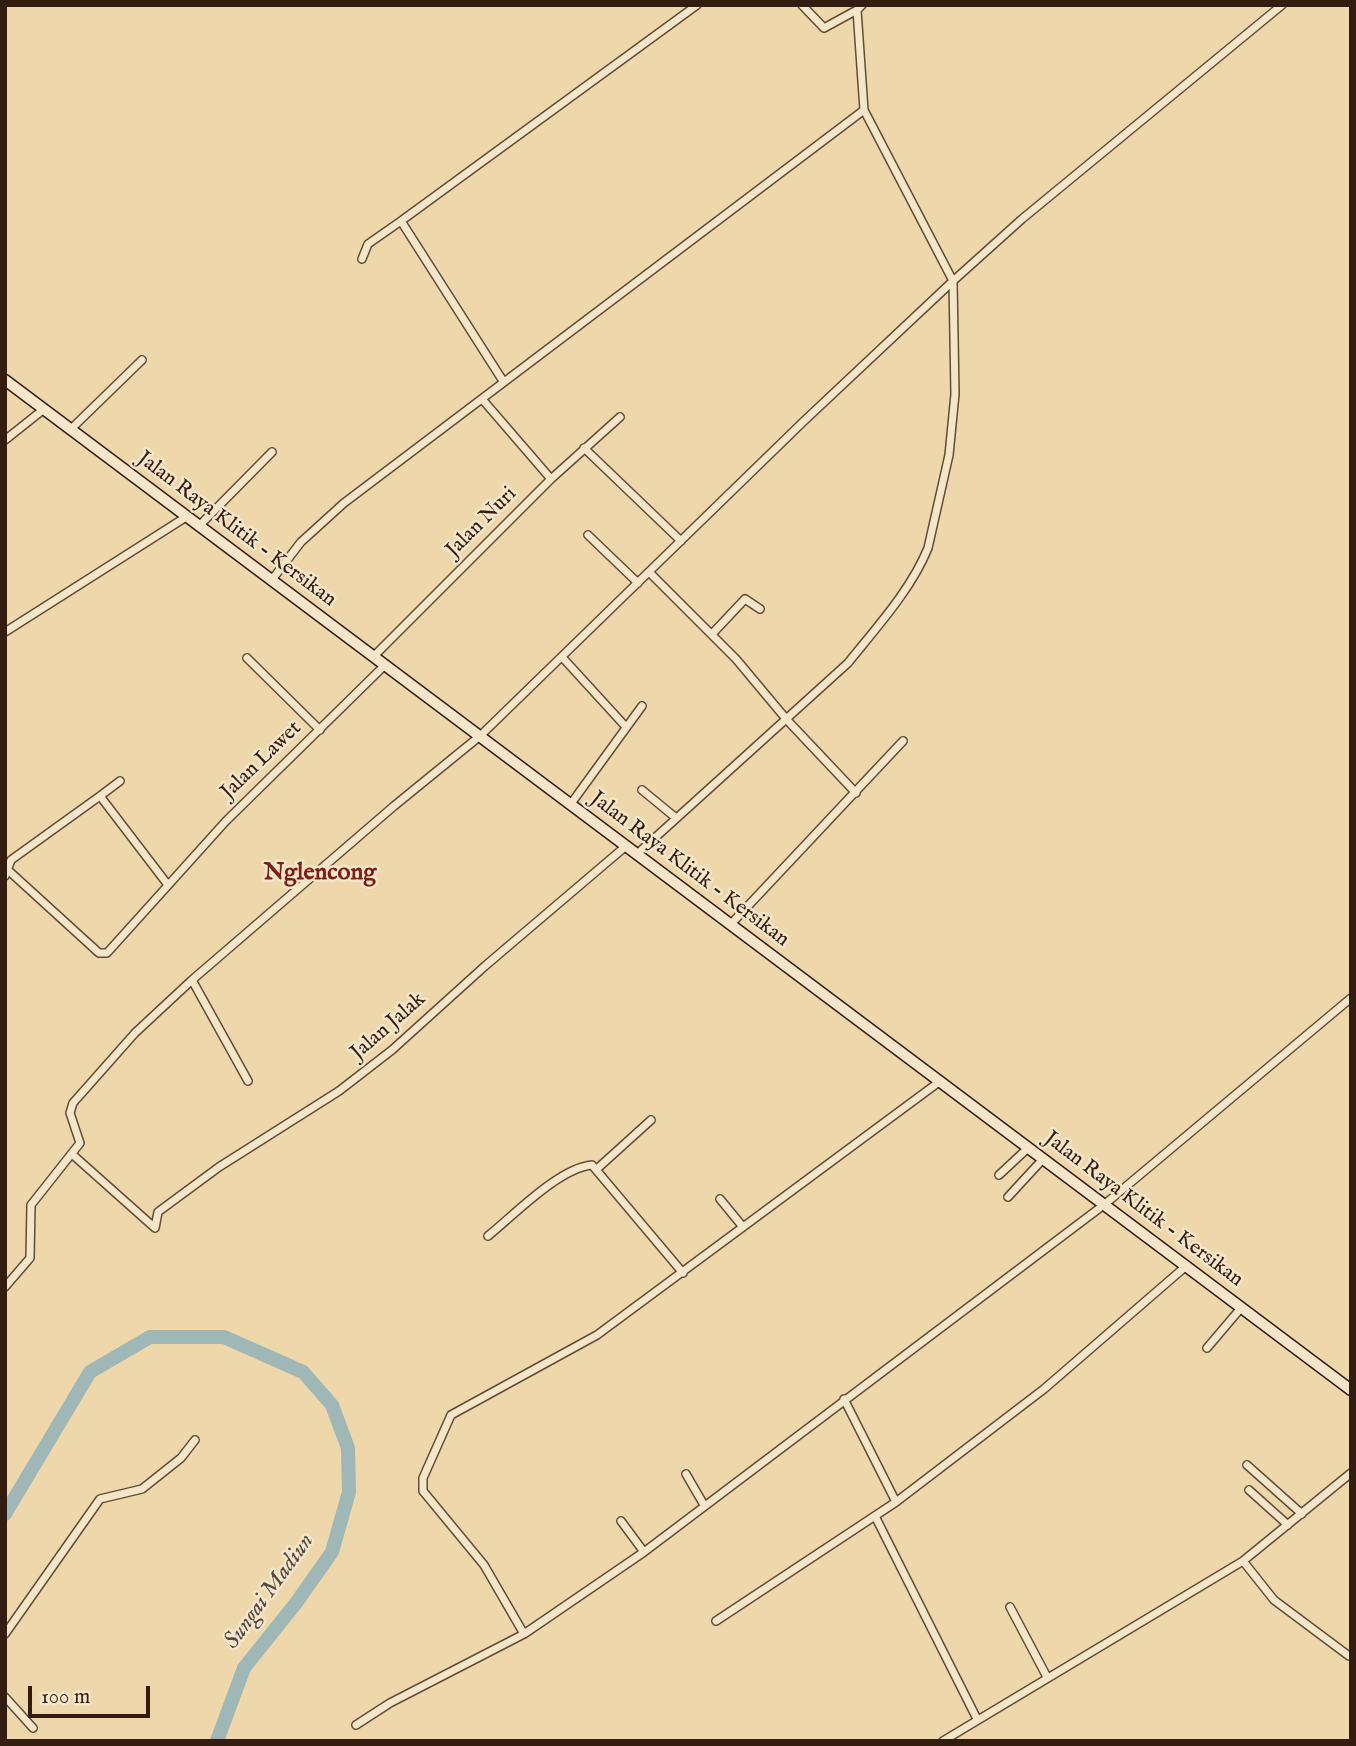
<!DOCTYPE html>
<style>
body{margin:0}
#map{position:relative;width:1356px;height:1746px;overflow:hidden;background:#efd7ac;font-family:"IM FELL English",serif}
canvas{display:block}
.frame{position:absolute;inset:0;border:7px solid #331d11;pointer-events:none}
.scale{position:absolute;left:28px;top:1686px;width:122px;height:32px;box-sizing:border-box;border:4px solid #331d11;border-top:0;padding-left:9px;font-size:21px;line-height:24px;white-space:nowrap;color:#331d11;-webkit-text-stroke:5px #f5e5c9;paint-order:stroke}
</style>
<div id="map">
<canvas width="1356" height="1746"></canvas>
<div class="frame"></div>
<div class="scale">100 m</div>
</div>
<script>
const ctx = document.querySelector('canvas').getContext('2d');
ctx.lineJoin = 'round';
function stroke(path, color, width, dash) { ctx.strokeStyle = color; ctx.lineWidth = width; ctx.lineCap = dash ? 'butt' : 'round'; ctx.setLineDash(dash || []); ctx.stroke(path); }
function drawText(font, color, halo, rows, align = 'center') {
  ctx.font = font + ' "IM FELL English",serif'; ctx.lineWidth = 5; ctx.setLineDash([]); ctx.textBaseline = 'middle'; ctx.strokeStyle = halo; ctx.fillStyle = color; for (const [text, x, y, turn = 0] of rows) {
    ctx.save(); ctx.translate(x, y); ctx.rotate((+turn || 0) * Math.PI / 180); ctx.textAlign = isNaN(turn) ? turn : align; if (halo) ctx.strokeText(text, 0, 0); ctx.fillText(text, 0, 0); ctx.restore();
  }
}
const river = new Path2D(`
 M5 1514 90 1372 150 1337H224L303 1372 332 1405 348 1448 349 1492 332 1552 296 1603 244 1668 217 1741`);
const street = new Path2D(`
 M802 5 824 28 857 10
 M362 259 368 244 401 221
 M503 381 401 221 697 5
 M482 399 551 479
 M71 429 142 360
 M5 440 44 409
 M584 448 681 541
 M199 526 272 452
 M588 535 638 583
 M649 572 736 659 787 720 856 793
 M271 581 301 542 344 503 864 110 857 10 862 5
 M5 632 186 517
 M712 634 745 599 760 609
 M373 657 551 479 620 417
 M562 657 626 727
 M247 658 320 730
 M642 790 676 818
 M100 796 120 781
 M570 805 642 706
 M637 854 848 663C876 628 911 590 928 548L949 455 955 394 953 281 1022 219 1282 5
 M9 871 99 953H107L226 821 384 666
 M5 876 11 860 100 796 168 885
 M731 924 903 741
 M192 980 248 1081
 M73 1155 155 1228 158 1212 219 1167 339 1091 392 1050 485 966 626 846
 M598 1168 651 1120
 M999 1175 1028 1148
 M1008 1197 1043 1159
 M720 1199 743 1227
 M488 1236C514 1215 559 1168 592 1165L683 1273
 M5 1287 30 1258 31 1205 80 1143 70 1113 73 1103 135 1033 192 980 394 806 480 736 804 421 953 281 864 110
 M1207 1348 1241 1308
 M844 1399 896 1502
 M1247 1465 1302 1514
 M686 1474 704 1505
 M1249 1490 1288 1525
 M875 1516 977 1719
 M621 1521 644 1552
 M1243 1561 1274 1600 1349 1656
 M1010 1607 1047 1677
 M716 1621 896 1502 1044 1389 1185 1267
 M5 1634 100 1499 142 1489 181 1458 195 1440
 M524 1634 484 1565 423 1491V1478L451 1415 597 1335 939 1082
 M5 1697 33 1728
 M356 1725 390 1703 524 1634 644 1552 1105 1204 1351 998
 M943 1741 1243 1561 1351 1473`);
const secondary = new Path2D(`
 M5 380 1351 1390`);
const streetNames = [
 ["Jalan Nuri",482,523,-45],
 ["Jalan Raya Klitik - Kersikan",236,530,37],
 ["Jalan Lawet",262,761,-44],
 ["Jalan Raya Klitik - Kersikan",689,870,37],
 ["Jalan Jalak",389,1027,-41],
 ["Jalan Raya Klitik - Kersikan",1143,1210,37]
];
const waterNames = [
 ["Sungai Madiun",270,1592,-54]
];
const quarterNames = [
 ["Nglencong",320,874]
];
stroke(river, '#9fb7b6', 14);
stroke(street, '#624c38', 10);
stroke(secondary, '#331d11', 13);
stroke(street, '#f5e5c9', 7);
stroke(secondary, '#f5e5c9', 10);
drawText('21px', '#331d11', '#f5e5c9', streetNames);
drawText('italic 23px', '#534b43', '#f5e5c9', waterNames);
drawText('bold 24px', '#7a1f14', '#f5e5c9', quarterNames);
</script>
